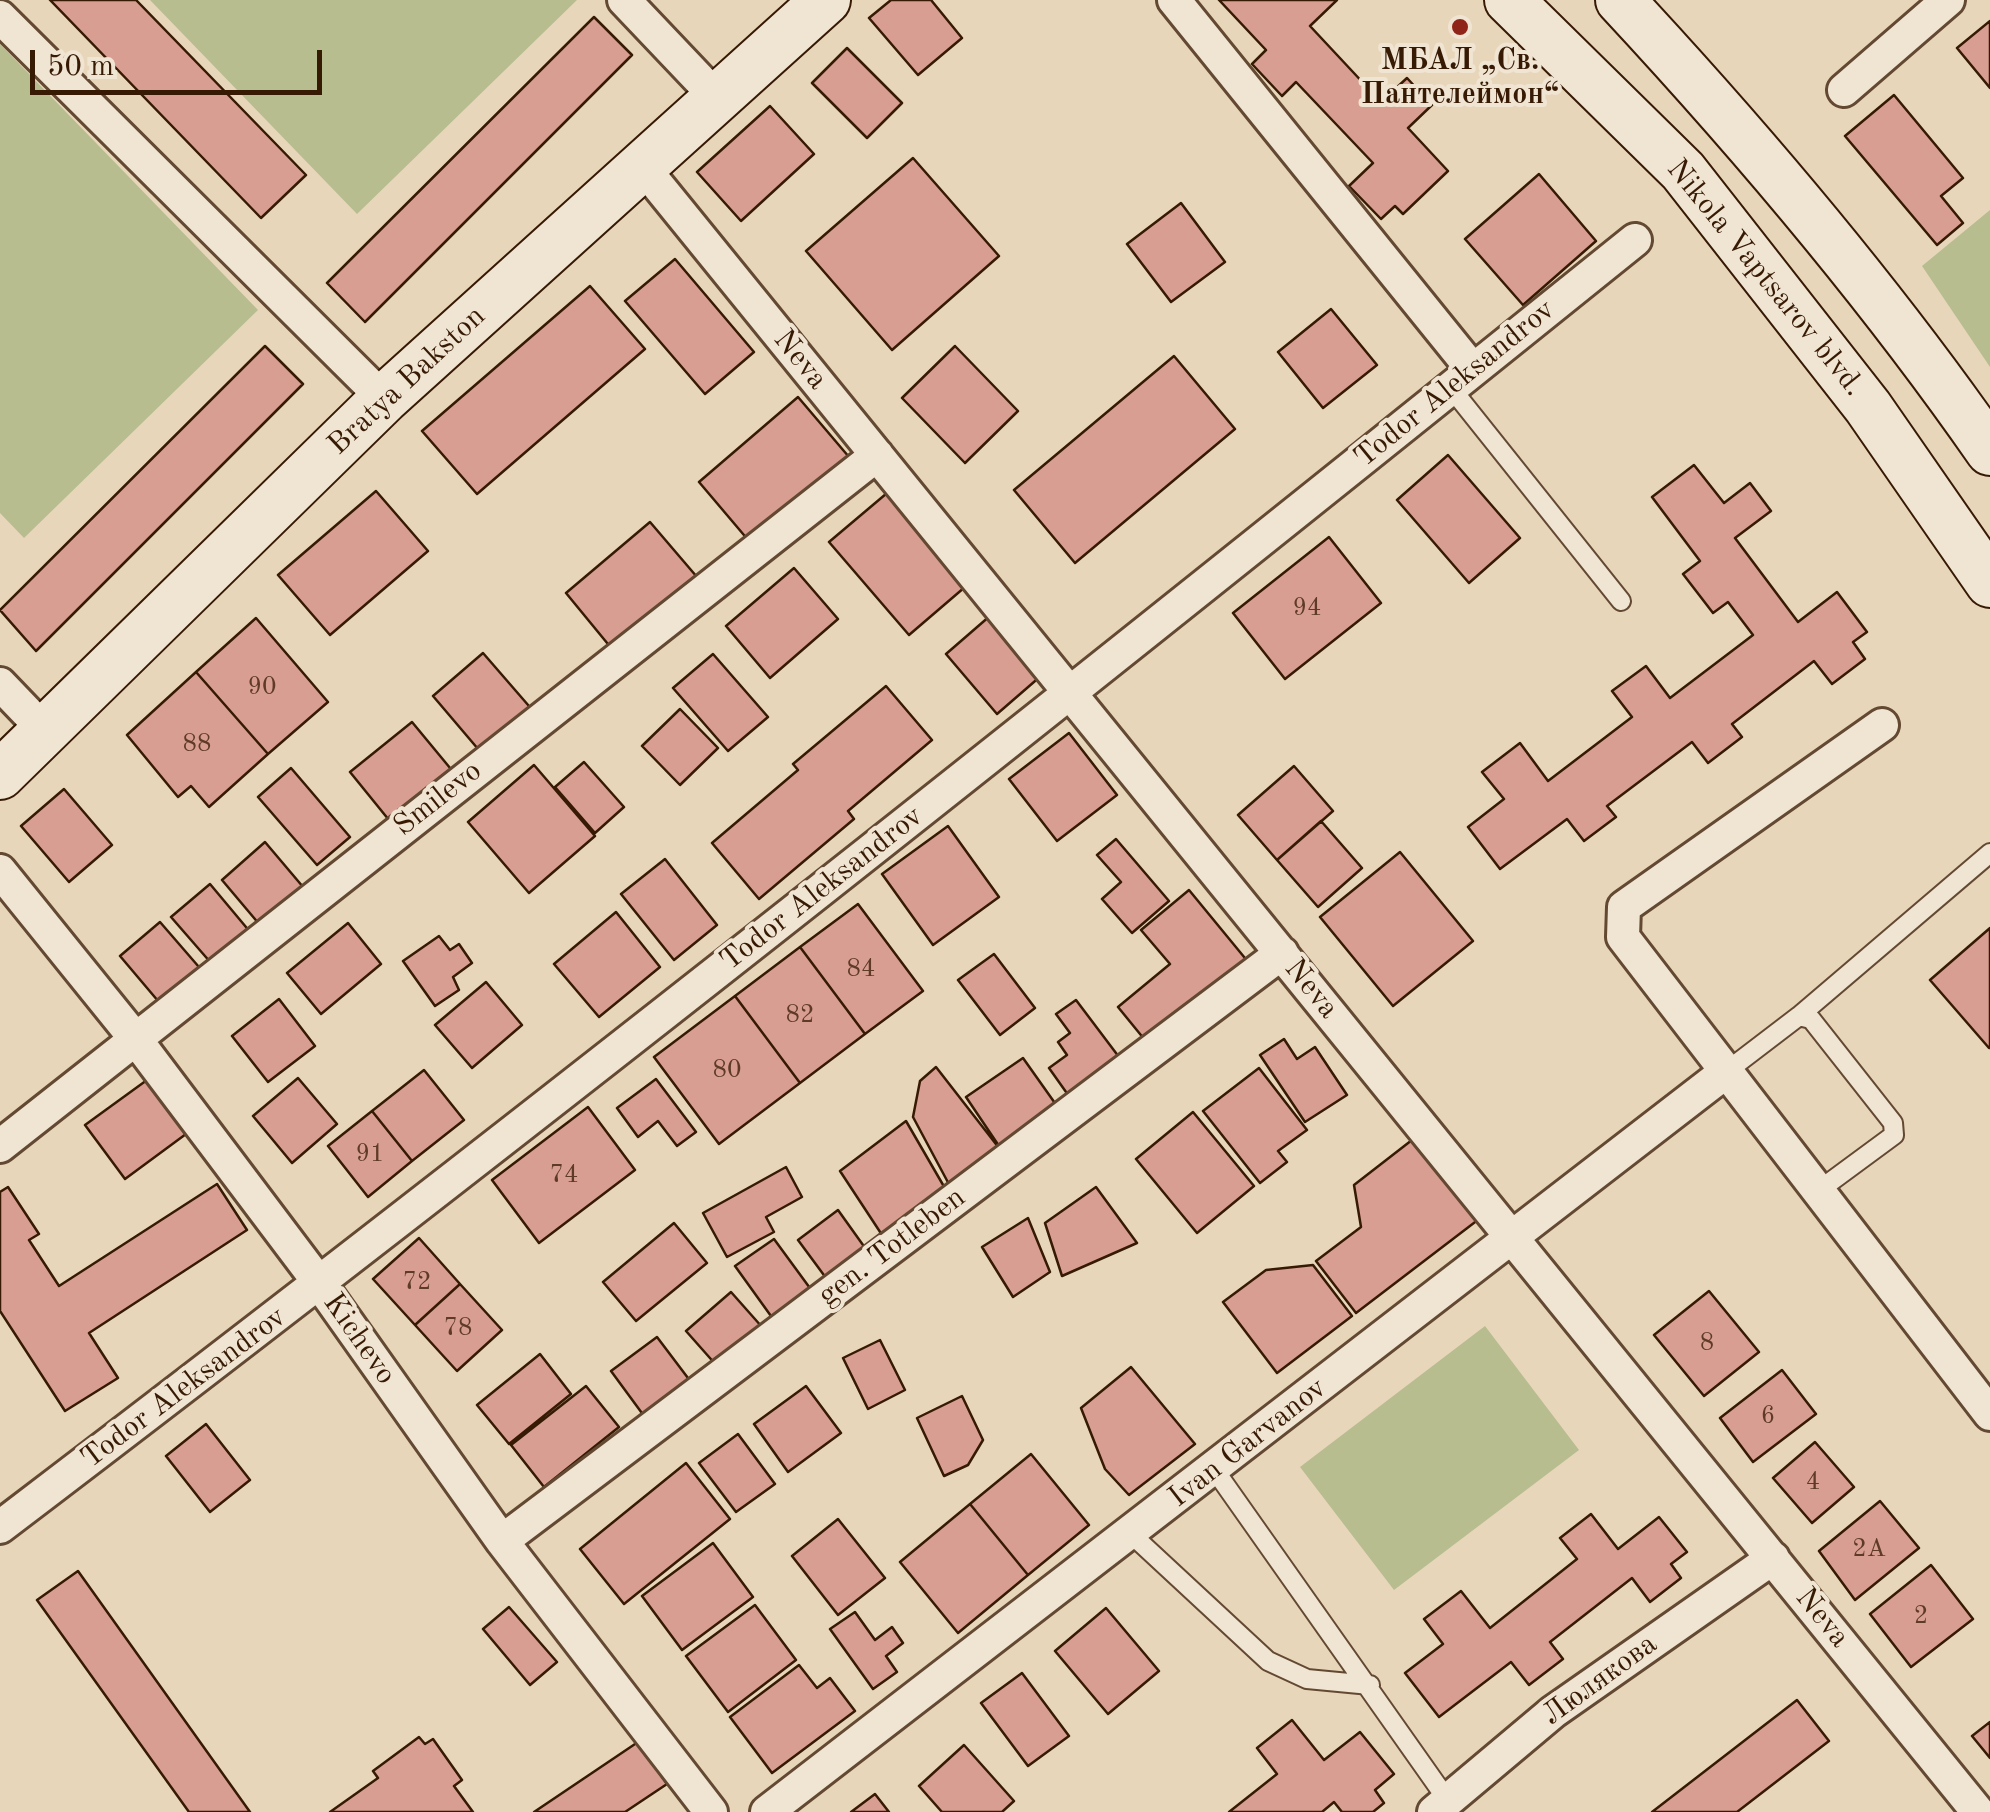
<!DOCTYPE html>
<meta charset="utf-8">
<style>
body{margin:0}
#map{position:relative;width:1990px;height:1812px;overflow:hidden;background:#e8d6ba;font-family:"Old Standard TT",serif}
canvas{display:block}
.scale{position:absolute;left:30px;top:50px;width:292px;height:45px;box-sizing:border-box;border:5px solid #371a04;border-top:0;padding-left:12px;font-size:30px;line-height:35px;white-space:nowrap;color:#371a04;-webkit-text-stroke:8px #f0e4d2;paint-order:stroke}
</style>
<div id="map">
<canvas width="1990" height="1812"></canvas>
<div class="scale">50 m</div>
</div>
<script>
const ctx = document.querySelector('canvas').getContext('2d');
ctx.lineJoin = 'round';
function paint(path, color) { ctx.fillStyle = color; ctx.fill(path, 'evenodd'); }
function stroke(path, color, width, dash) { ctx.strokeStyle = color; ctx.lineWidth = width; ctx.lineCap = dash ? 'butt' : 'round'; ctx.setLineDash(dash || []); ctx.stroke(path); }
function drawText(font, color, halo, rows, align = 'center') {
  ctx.font = font + ' "Old Standard TT",serif'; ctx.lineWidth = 8; ctx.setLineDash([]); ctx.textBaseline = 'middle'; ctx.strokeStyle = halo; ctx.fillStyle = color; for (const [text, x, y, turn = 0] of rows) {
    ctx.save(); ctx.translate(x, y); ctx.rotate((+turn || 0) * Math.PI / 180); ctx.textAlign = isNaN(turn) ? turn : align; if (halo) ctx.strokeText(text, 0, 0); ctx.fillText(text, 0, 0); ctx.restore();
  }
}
const green = new Path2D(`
 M150 0H577L357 214Z
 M0 44 258 310 24 538 0 513Z
 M1990 210V367L1922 266Z
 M1485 1326 1579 1450 1394 1590 1300 1467Z`);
const building = new Path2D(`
 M50 0H136L306 175 261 218Z
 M891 0H931L962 38 918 75 869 18Z
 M1219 0H1337L1310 26 1381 102 1407 78 1432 105 1408 128 1448 171 1403 214 1395 206 1381 219 1349 186 1373 163 1296 82 1282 96 1252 64 1266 50Z
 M594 17 632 55 365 322 327 283Z
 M1990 21V88L1957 48Z
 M847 48 902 103 867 138 812 83Z
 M1894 95 1963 178 1941 196 1963 223 1937 245 1845 136Z
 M770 106 814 154 741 221 697 172Z
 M913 158 999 256 892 350 806 251Z
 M1539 174 1596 241 1523 305 1465 239Z
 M1181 203 1225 262 1171 302 1127 244Z
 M675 259 754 352 705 394 625 301Z
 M590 286 645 349 477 494 422 431Z
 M1331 309 1377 365 1323 408 1278 352Z
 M265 346 303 384 36 651 0 610Z
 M955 346 1018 411 965 463 902 398Z
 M1174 356 1235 429 1075 563 1014 490Z
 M798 397 849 457 749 541 699 482Z
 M1448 455 1520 538 1469 583 1397 500Z
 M1694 465 1724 503 1750 483 1771 511 1735 538 1798 622 1837 592 1867 632 1853 642 1865 659 1832 684 1814 661 1732 724 1742 737 1708 763 1692 742 1607 806 1616 817 1584 841 1567 819 1500 869 1468 827 1504 799 1482 772 1520 743 1548 781 1632 717 1612 691 1646 666 1670 698 1753 635 1728 602 1713 613 1683 574 1700 561 1652 497Z
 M893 488 972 581 909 635 829 542Z
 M376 491 428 551 330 635 278 575Z
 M650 522 697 577 612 649 566 593Z
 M1329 537 1381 603 1285 679 1233 613Z
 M794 568 838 619 770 678 726 626Z
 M991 615 1042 675 997 714 946 654Z
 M256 618 328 702 268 754 196 672Z
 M483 653 535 713 484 756 433 696Z
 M713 654 768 717 728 751 673 688Z
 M196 672 268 754 209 807 191 786 178 797 127 735Z
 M886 686 932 740 848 811 854 819 759 899 712 843 798 770 793 764Z
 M680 709 718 748 680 785 642 746Z
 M412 722 455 774 393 825 350 772Z
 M1069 733 1117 795 1057 841 1009 779Z
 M584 762 624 807 595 833 555 787Z
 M534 765 595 836 529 893 468 822Z
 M1294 766 1333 811 1277 860 1238 815Z
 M291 768 350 837 317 865 258 797Z
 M64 789 112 845 69 882 21 826Z
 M1321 821 1362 868 1318 907 1277 860Z
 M948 826 999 897 933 945 882 874Z
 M1116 839 1169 901 1132 933 1102 899 1121 882 1097 855Z
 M265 842 309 894 265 931 222 880Z
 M1400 852 1473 941 1393 1006 1320 917Z
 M665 859 717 925 674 960 621 894Z
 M210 884 256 939 218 971 171 917Z
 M1189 890 1249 963 1149 1045 1118 1007 1170 964 1141 930Z
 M858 904 923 991 865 1034 800 947Z
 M616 912 660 967 599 1017 554 964Z
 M160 922 205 974 164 1008 120 956Z
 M348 923 381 964 321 1014 287 973Z
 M1990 928V1048H1989L1930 980Z
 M439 936 450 950 459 944 472 963 453 977 459 990 435 1006 403 961Z
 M800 947 865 1034 800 1083 735 996Z
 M994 954 1035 1008 1000 1035 958 980Z
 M486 982 522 1025 472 1068 435 1025Z
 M735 996 800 1083 719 1144 654 1057Z
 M279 999 315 1046 268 1082 232 1036Z
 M1076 1000 1122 1061 1071 1099 1049 1068 1067 1055 1058 1042 1070 1033 1056 1014Z
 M1284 1039 1297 1059 1315 1047 1347 1095 1305 1122 1260 1055Z
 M1023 1058 1057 1106 999 1146 966 1097Z
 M936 1067 999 1148 951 1188 913 1117 920 1081Z
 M1259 1068 1307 1130 1278 1151 1287 1162 1260 1183 1203 1111Z
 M424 1070 464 1120 412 1161 372 1111Z
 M298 1078 337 1124 292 1163 253 1116Z
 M656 1079 696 1132 677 1146 658 1121 638 1137 617 1108Z
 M147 1080 186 1134 125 1179 85 1125Z
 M588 1107 635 1170 539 1243 492 1180Z
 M372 1111 412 1161 368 1197 328 1146Z
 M1193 1112 1254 1186 1197 1233 1136 1159Z
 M906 1121 946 1190 886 1241 840 1171Z
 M1421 1133 1483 1216 1356 1313 1316 1261 1361 1227 1354 1185Z
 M786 1167 802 1197 766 1217 774 1232 727 1257 703 1213Z
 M217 1184 247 1230 89 1333 118 1378 65 1411 0 1311V1192L8 1187 39 1234 29 1240 59 1286Z
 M1096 1187 1137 1243 1062 1276 1045 1223Z
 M838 1210 868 1252 829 1282 798 1240Z
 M1028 1218 1050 1272 1013 1297 982 1247Z
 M674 1223 707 1263 636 1321 603 1282Z
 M419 1238 460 1284 415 1325 373 1279Z
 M774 1239 815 1295 776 1323 735 1266Z
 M1313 1265 1352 1316 1277 1373 1223 1302 1266 1270Z
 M460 1284 502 1330 457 1371 415 1325Z
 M1709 1291 1759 1352 1704 1396 1654 1335Z
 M731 1292 762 1327 717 1366 686 1331Z
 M657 1337 694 1386 647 1420 611 1371Z
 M880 1340 905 1390 868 1409 843 1358Z
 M540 1354 571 1394 509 1444 477 1405Z
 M1131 1367 1195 1444 1129 1495 1105 1469 1081 1408Z
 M1782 1370 1816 1414 1753 1462 1720 1418Z
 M586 1386 619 1427 544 1487 511 1445Z
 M806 1386 841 1433 788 1472 754 1424Z
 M962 1396 983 1440 968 1465 944 1476 917 1418Z
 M206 1424 250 1480 210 1512 166 1456Z
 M738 1434 775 1484 736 1512 699 1463Z
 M1815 1442 1854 1487 1812 1523 1773 1478Z
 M1031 1454 1089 1525 1028 1575 970 1504Z
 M686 1463 730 1519 624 1604 580 1549Z
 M1880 1501 1919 1548 1855 1600 1819 1551Z
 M970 1504 1028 1575 958 1633 900 1562Z
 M1591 1514 1618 1549 1659 1517 1687 1552 1671 1564 1681 1578 1650 1602 1632 1578 1550 1642 1563 1659 1529 1685 1511 1662 1439 1717 1405 1673 1443 1644 1424 1619 1461 1591 1490 1628 1577 1559 1560 1538Z
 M838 1519 885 1578 838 1615 792 1556Z
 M713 1543 753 1597 682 1650 642 1596Z
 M1931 1565 1973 1619 1911 1667 1870 1614Z
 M78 1571 250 1812H189L37 1600Z
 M755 1605 796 1660 728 1712 686 1656Z
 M509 1607 557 1662 530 1685 483 1629Z
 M1106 1608 1159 1671 1108 1714 1055 1651Z
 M855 1612 875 1640 892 1627 903 1643 886 1656 897 1672 873 1689 830 1629Z
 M799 1665 817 1688 830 1678 855 1711 772 1773 730 1717Z
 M1022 1673 1069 1736 1028 1766 981 1703Z
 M1797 1700 1829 1741 1737 1812H1652Z
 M1292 1720 1324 1760 1360 1732 1394 1774 1375 1790 1384 1803 1373 1812H1342L1334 1802 1322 1812H1229L1277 1774 1257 1748Z
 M1990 1722V1758L1972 1736Z
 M419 1737 425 1744 433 1739 462 1780 454 1786 473 1812H330L378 1778 373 1771Z
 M638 1742 667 1784 625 1812H534Z
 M964 1745 1014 1801 1002 1812H942L919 1786Z
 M875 1794 889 1812H851Z`);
const lane = new Path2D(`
 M1451 388 1621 601
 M1799 1016 1990 853
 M1727 1071 1799 1016 1811 1019 1893 1123 1894 1135 1818 1191
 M1214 1469 1446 1798
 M1130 1533 1268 1661 1307 1679 1370 1685`);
const street = new Path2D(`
 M624 0 718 99
 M1174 0 1473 370
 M0 17 384 399
 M1844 90 1948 0
 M643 167 1978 1812
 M0 684 47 733
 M1882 725 1624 907 1623 937 1990 1414
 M0 871 134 1037 320 1284 502 1541 711 1812
 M0 1146 877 455
 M0 1527C552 1107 1095 675 1635 240
 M502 1541 1282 953
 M767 1812 1727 1071
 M1434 1812 1553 1712 1773 1558`);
const secondary = new Path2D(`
 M1509 0 1683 171 1868 407 1990 583
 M1620 0C1753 143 1878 290 1990 451
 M0 775 384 399 826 0`);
const markers = [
 [1460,27,10,"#8f2418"]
];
const numberNames = [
 ["94",1307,608],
 ["90",262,687],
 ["88",197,744],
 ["84",861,969],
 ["82",800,1015],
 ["80",727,1070],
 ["91",370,1154],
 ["74",564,1175],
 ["72",417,1282],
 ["78",458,1328],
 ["8",1707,1343],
 ["6",1768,1416],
 ["4",1813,1482],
 ["2А",1869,1549],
 ["2",1921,1616]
];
const poiNames = [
 ["МБАЛ „Св.",1460,61],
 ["Пантелеймон“",1460,95]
];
const streetNames = [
 ["Nikola Vaptsarov blvd.",1765,278,51],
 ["Neva",800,360,51],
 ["Bratya Bakston",407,381,-43],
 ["Todor Aleksandrov",1455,384,-39],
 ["Smilevo",438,799,-38],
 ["Todor Aleksandrov",822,889,-38],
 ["Neva",1311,989,51],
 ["gen. Totleben",892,1247,-37],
 ["Kichevo",359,1339,55],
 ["Todor Aleksandrov",184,1388,-37],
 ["Ivan Garvanov",1248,1443,-38],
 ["Neva",1822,1618,51],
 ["Люлякова",1600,1680,-36]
];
paint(green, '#b7bd8f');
paint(building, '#d89e91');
stroke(building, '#371a04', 2.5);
stroke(lane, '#634932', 22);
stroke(street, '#634932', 38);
stroke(secondary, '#371a04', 52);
stroke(lane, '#f0e4d2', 18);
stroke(street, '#f0e4d2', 32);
stroke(secondary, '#f0e4d2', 48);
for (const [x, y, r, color] of markers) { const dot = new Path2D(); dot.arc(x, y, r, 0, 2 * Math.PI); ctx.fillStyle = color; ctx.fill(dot); stroke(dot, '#f0e4d2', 4); }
drawText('25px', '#5f3b27', null, numberNames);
drawText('bold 30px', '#371a04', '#f0e4d2', poiNames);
drawText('30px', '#371a04', '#f0e4d2', streetNames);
</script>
